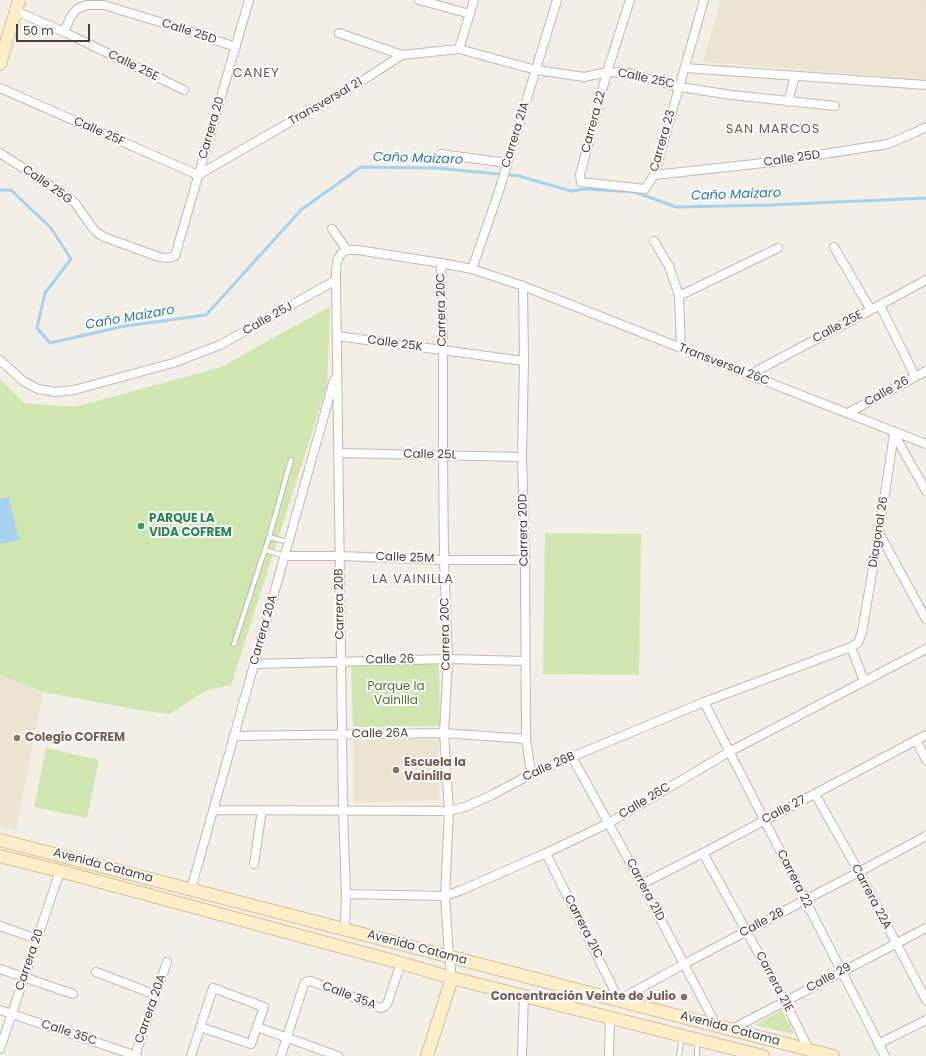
<!DOCTYPE html>
<meta charset="utf-8">
<style>
body{margin:0}
#map{position:relative;width:926px;height:1056px;overflow:hidden;background:#f3efe7;font-family:Poppins,sans-serif}
canvas{display:block}
.scale{position:absolute;left:16px;top:24px;width:74px;height:18px;box-sizing:border-box;border:2px solid #463f36;border-top:0;padding-left:5px;font-size:12px;line-height:14px;white-space:nowrap;color:#463f36;-webkit-text-stroke:3px #fff;paint-order:stroke}
</style>
<div id="map">
<canvas width="926" height="1056"></canvas>
<div class="scale">50 m</div>
</div>
<script>
const ctx = document.querySelector('canvas').getContext('2d');
ctx.lineJoin = 'round';
function paint(path, color) { ctx.fillStyle = color; ctx.fill(path, 'evenodd'); }
function stroke(path, color, width, dash) { ctx.strokeStyle = color; ctx.lineWidth = width; ctx.lineCap = dash ? 'butt' : 'round'; ctx.setLineDash(dash || []); ctx.stroke(path); }
function drawText(font, color, halo, rows, align = 'center') {
  ctx.font = font + ' Poppins,sans-serif'; ctx.lineWidth = 4; ctx.setLineDash([]); ctx.textBaseline = 'middle'; ctx.strokeStyle = halo; ctx.fillStyle = color; for (const [text, x, y, turn = 0] of rows) {
    ctx.save(); ctx.translate(x, y); ctx.rotate((+turn || 0) * Math.PI / 180); ctx.textAlign = isNaN(turn) ? turn : align; if (halo) ctx.strokeText(text, 0, 0); ctx.fillText(text, 0, 0); ctx.restore();
  }
}
const education = new Path2D(`
 M721 0H921L926 1V80L703 62Z
 M0 675 43 692 16 830 0 826Z
 M439 739V800L354 803 353 740Z`);
const green = new Path2D(`
 M329 307 330 312 327 386 231 685 207 690 169 714 145 711 43 692 0 675V379L24 403 75 407 221 367Z
 M545 533 641 534 639 675 543 674Z
 M439 661 440 726 353 727 351 662Z
 M46 748 99 760 87 818 34 807Z
 M782 1010 794 1034 755 1025Z`);
const water = new Path2D(`
 M9 497 19 540 0 544V499Z`);
const stream = new Path2D(`
 M0 190H11L51 228 71 259 45 293 37 328 50 343 125 326 206 315 301 210 361 167 436 168 519 176 571 191 585 189 635 192 676 207 771 205 926 198`);
const lane = new Path2D(`
 M269 537 288 542
 M265 550 285 556
 M234 644 269 537 291 460
 M697 1040V1056
 M679 1056 682 1037`);
const street = new Path2D(`
 M419 0 470 14
 M630 0 607 72 580 175 581 182 645 189 654 175 704 0
 M16 11 64 32 184 90
 M64 32 71 16 77 9 87 5H104L176 27 236 47
 M339 33 402 55
 M459 49 474 0
 M685 68 926 85
 M0 88 198 175 365 79 402 55 459 49 536 70 584 77 607 72 628 73 679 87 732 95 835 106
 M788 102 795 76
 M0 153 68 197 75 203 95 231 104 237 159 257 168 258 175 256 249 0
 M441 154 507 163
 M654 175 773 162 888 144 916 132 926 127
 M332 229 347 250
 M654 241 669 266 679 296 681 348
 M834 247 871 310
 M441 263 443 350V455L444 560 448 659 444 733 449 811 445 896 449 956 452 978
 M472 269 498 194 557 0
 M523 286 524 361 522 457 525 560 526 739 530 766 533 773
 M679 296 778 248
 M880 305 915 376
 M337 336 524 361
 M0 360 23 381 38 389 55 392 74 390 173 363 220 345 336 280
 M749 375 880 305 926 280
 M848 413 926 371
 M894 434 926 491
 M338 453 522 457
 M879 533 926 619
 M285 556H340L444 560H525
 M851 647 864 681
 M254 664 448 659 525 661
 M704 702 885 1056
 M234 736 444 733 526 739
 M916 740 926 760
 M572 757 642 884 716 1025
 M815 794 859 872 926 1000
 M213 810 449 811 465 807 492 795 533 773 704 702 851 647 858 643 862 632 879 533 894 434V431
 M546 853 619 1000 684 964 747 931 805 900 859 872 926 836
 M703 853 785 1001 809 1050
 M254 864 262 810
 M642 884 703 853 926 735
 M191 889 334 380
 M346 894 445 896 462 890 546 853 609 823 729 752 926 649
 M0 926 37 939
 M345 929 346 894 343 810 336 280C336 270 335 254 347 250 350 250 355 250 358 250L441 263 472 269 523 286 926 444
 M0 969 73 994
 M96 972 156 995
 M0 1010 137 1056
 M257 1027 338 1056
 M732 1029 926 928
 M878 1044 926 1020
 M0 1049 60 871
 M135 1056 167 962
 M191 1056 213 988 264 1007 251 1044 200 1027
 M281 1056 304 984 306 982 311 981 381 1008 384 1007 387 1004 401 963
 M522 1056 524 996
 M609 1056 610 1017`);
const secondary = new Path2D(`
 M0 64 19 0
 M0 840 833 1056
 M0 856 60 871 401 963 452 978 763 1056
 M427 1056 452 978`);
const markers = [
 [141,526,4,"#2e9e5b"],
 [17,738,4,"#8d6e63"],
 [396,770,4,"#8d6e63"],
 [684,997,4,"#8d6e63"]
];
const streetNames = [
 ["Calle 25D",189,32,18],
 ["Calle 25E",133,66,26],
 ["Calle 25C",646,79,12],
 ["Transversal 21",326,102,-30],
 ["Carrera 22",594,122,-75],
 ["Carrera 20",212,128,-74],
 ["Calle 25F",99,132,24],
 ["Carrera 21A",516,135,-73],
 ["Carrera 23",663,141,-74],
 ["Calle 25D",792,159,-8],
 ["Calle 25G",47,185,35],
 ["Carrera 20C",442,310,-91],
 ["Calle 25J",268,319,-29],
 ["Calle 25E",838,327,-28],
 ["Calle 25K",395,344,8],
 ["Transversal 26C",724,365,21],
 ["Calle 26",887,392,-29],
 ["Calle 25L",430,455,1],
 ["Carrera 20D",524,530,-91],
 ["Diagonal 26",879,532,-81],
 ["Calle 25M",405,558,2],
 ["Carrera 20B",340,604,-91],
 ["Carrera 20A",264,630,-74],
 ["Carrera 20C",446,634,-91],
 ["Calle 26",390,660,-1],
 ["Calle 26A",380,734,-1],
 ["Calle 26B",549,767,-24],
 ["Calle 26C",645,801,-31],
 ["Calle 27",784,810,-27],
 ["Avenida Catama",103,866,15],
 ["Carrera 22",794,879,63],
 ["Carrera 21D",645,890,62],
 ["Carrera 22A",871,897,62],
 ["Calle 28",762,923,-28],
 ["Carrera 21C",583,927,63],
 ["Avenida Catama",417,948,15],
 ["Carrera 20",30,960,-71],
 ["Calle 29",829,978,-28],
 ["Carrera 21E",774,982,62],
 ["Calle 35A",349,996,21],
 ["Carrera 20A",151,1009,-71],
 ["Avenida Catama",730,1029,15],
 ["Calle 35C",69,1033,18]
];
const leisureNames = [
 ["PARQUE LA",149,519],
 ["VIDA COFREM",149,533]
];
const parkNames = [
 ["Parque la",396,687],
 ["Vainilla",396,701]
];
const educationNames = [
 ["Colegio COFREM",25,738],
 ["Escuela la",404,763],
 ["Vainilla",404,777],
 ["Concentración Veinte de Julio",676,997,"right"]
];
const neighbourhoodNames = [
 ["CANEY",256,74],
 ["SAN MARCOS",773,130],
 ["LA VAINILLA",413,580]
];
const waterNames = [
 ["Caño Maizaro",418,159,2],
 ["Caño Maizaro",736,195,-2],
 ["Caño Maizaro",130,318,-10]
];
paint(education, '#ece3d1');
paint(green, '#d0e6b1');
paint(water, '#a5d2ee');
stroke(stream, '#a5d2ee', 3);
stroke(lane, '#c1b9ad', 6);
stroke(street, '#c1b9ad', 10);
stroke(secondary, '#d1c198', 14);
stroke(lane, '#fff', 4);
stroke(street, '#fff', 8);
stroke(secondary, '#fdeec7', 12);
for (const [x, y, r, color] of markers) { const dot = new Path2D(); dot.arc(x, y, r, 0, 2 * Math.PI); ctx.fillStyle = color; ctx.fill(dot); stroke(dot, '#fff', 1.5); }
drawText('12px', '#463f36', '#fff', streetNames);
drawText('bold 12px', '#27864d', '#fff', leisureNames, 'left');
drawText('12px', '#4a762b', '#fff', parkNames);
drawText('bold 12px', '#785e54', '#fff', educationNames, 'left');
ctx.letterSpacing = '1px';
drawText('13px', '#685d4e', '#fff', neighbourhoodNames);
ctx.letterSpacing = '0px';
drawText('italic 13px', '#3179a6', '#fff', waterNames);
</script>
